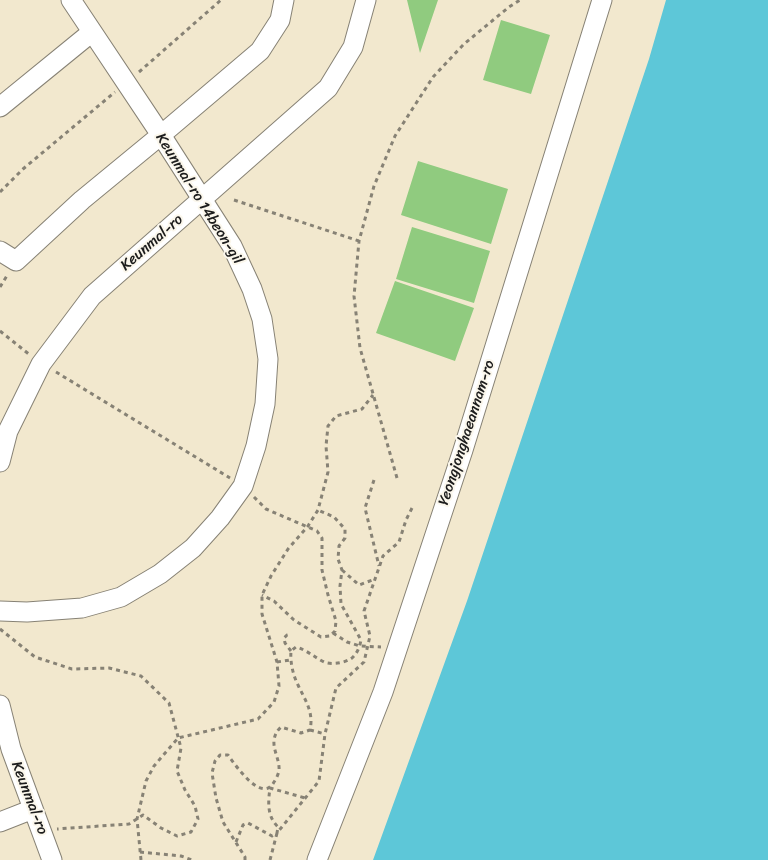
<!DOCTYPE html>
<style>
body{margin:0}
canvas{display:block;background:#f2e8ce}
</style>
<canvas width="768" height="860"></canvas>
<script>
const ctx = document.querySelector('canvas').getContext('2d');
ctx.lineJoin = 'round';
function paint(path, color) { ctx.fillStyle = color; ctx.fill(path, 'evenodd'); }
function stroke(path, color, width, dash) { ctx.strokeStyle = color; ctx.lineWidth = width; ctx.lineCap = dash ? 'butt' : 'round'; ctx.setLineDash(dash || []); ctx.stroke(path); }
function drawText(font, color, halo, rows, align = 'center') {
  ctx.font = font + ' Sriracha,sans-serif'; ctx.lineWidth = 4; ctx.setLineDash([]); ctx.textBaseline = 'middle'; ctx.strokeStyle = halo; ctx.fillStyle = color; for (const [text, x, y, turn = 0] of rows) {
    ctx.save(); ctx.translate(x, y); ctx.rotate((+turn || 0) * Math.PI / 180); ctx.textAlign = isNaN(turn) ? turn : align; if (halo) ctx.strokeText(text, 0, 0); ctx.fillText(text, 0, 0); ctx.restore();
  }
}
const green = new Path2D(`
 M407 0H438L420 53Z
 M501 20 550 35 531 94 483 80Z
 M418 161 508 189 491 244 401 215Z
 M412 227 490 251 474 303 396 279Z
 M395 281 474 308 455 361 376 333Z`);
const water = new Path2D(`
 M666 0H768V860H373L467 601 649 59Z`);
const path = new Path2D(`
 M139 72 221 0
 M0 192 23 169 115 92
 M234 200 359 241
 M0 287 8 274
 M0 331 30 355
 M56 372 230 478
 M397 478 360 348 354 296 359 241 374 186 395 136 433 77 464 44 509 7 520 0
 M374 480 365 508 379 566
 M254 497 266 509 317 531 322 538V570L328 595 336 621 335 631 330 636 321 637 294 620 274 601 262 595
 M342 570 359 585 375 579
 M0 629 35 657 72 669 109 668 141 676 169 703 181 748 177 771 185 790 195 806 198 819 191 832 177 836 161 828 143 815 129 824 57 829
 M333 633 347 642 360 646 381 647
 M291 651 285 643 284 638 287 635 291 634
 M277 662 290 660
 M310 730 325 734
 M236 842 243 825 248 823 272 836 277 833 278 827C267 816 268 803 270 788L305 798
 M140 852 181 856 192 860
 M141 860 137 819 146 781 154 766 178 738 258 719 274 702 279 686 277 662 262 614V595L271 576 288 549 308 526 318 510 328 472 326 446 328 426 336 416 362 409 373 395
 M245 860V857L223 822 216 798 212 773 215 761 220 755H228C236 766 262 804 274 782 276 779 278 775 279 771 280 760 273 751 274 740 275 734 277 731 281 727L301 733 310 730C314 712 305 700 298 685 293 675 290 662 291 651L296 647C307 650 314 657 324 662 332 665 345 663 352 658 357 654 360 646 361 640L341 604 340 586 342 570 338 559 339 546 345 538V529L334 517 318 510
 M270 860 277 833 319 781 325 734 336 688 364 662 370 636 364 611 383 556 399 542 406 520 412 508`);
const minor = new Path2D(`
 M0 107 92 32
 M0 251 16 261 82 200 161 135 260 51 280 20 284 0
 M0 462 8 431 41 364 92 296 328 88 353 47 366 0
 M0 611 27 612 82 608 121 597 160 574 193 548 220 518 243 486 256 446 265 404 268 359 262 319 252 289 232 246 161 135 71 0
 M0 705 11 749 52 860
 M0 822 33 809
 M317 860 383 692 463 450 602 0`);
const streetNames = [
 ["Keunmal-ro 14beon-gil",199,199,58],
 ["Keunmal-ro",152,243,-41],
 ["Yeongjonghaeannam-ro",467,433,-72],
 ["Keunmal-ro",29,798,69]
];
paint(green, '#90cb7f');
paint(water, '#5dc7d8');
stroke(minor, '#878275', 21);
stroke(path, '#878275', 3, [4, 4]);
stroke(minor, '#fff', 19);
drawText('15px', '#1c1c1c', '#fbf7ec', streetNames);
</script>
